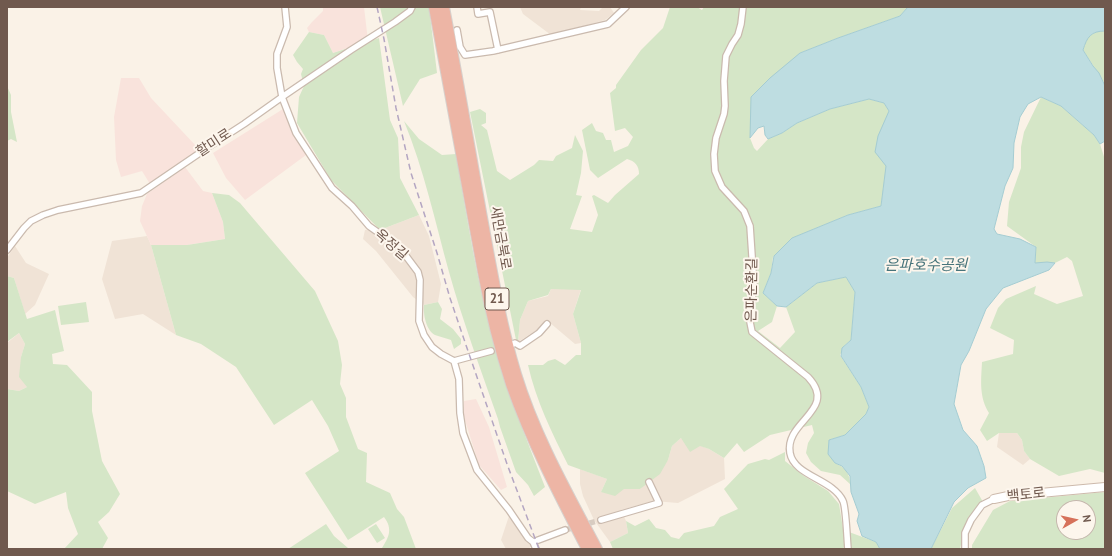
<!DOCTYPE html>
<meta charset="utf-8">
<style>
body{margin:0}
#map{position:relative;width:1112px;height:556px;overflow:hidden;background:#faf2e7;font-family:"PT Sans",sans-serif}
canvas{display:block}
.frame{position:absolute;inset:0;border:8px solid #70594e;pointer-events:none}
.north{position:absolute;left:1056px;top:500px;width:40px;height:40px;box-sizing:border-box;background:#fdf6ed;border:1px solid #c5b7ad;border-radius:50%;rotate:82deg;font-size:11px;font-weight:700;line-height:16px;text-align:center;color:#70594e}
.north::after{content:'';display:block;margin:auto;width:14px;height:18px;background:#d6715a;clip-path:polygon(50% 0,100% 100%,50% 72%,0 100%)}
</style>
<div id="map">
<canvas width="1112" height="556"></canvas>
<div class="frame"></div>
<div class="north">N</div>
</div>
<script>
const ctx = document.querySelector('canvas').getContext('2d');
ctx.lineJoin = 'round';
function paint(path, color) { ctx.fillStyle = color; ctx.fill(path, 'evenodd'); }
function stroke(path, color, width, dash) { ctx.strokeStyle = color; ctx.lineWidth = width; ctx.lineCap = dash ? 'butt' : 'round'; ctx.setLineDash(dash || []); ctx.stroke(path); }
function drawText(font, color, halo, rows, align = 'center') {
  ctx.font = font + ' "PT Sans","Noto Sans KR",sans-serif'; ctx.lineWidth = 4; ctx.setLineDash([]); ctx.textBaseline = 'middle'; ctx.strokeStyle = halo; ctx.fillStyle = color; for (const [text, x, y, turn = 0] of rows) {
    ctx.save(); ctx.translate(x, y); ctx.rotate((+turn || 0) * Math.PI / 180); ctx.textAlign = isNaN(turn) ? turn : align; if (halo) ctx.strokeText(text, 0, 0); ctx.fillText(text, 0, 0); ctx.restore();
  }
}
const residential = new Path2D(`
 M520 7H581L580 10 599 11 603 7H610L614 13 605 20 551 35 523 14Z
 M419 215 429 236 441 284 438 302 424 305 413 297 376 251 363 239 365 230 385 228Z
 M147 236 151 245 176 335 143 314 115 319 102 279 112 241Z
 M15 246 26 263 49 274 35 305 25 314 14 278 7 276V258Z
 M551 289H581L573 314 581 343 575 344 549 322 518 342 520 320 528 301 548 296Z
 M19 333 25 344 21 357 27 387 19 391 7 389V343Z
 M999 433H1017L1022 440 1024 451 1030 459 1023 465 997 447Z
 M681 438 709 449 724 458 725 479 678 503 654 501 621 510 626 521 628 533 610 542 594 520 583 496 580 484V469L607 479 601 492 624 489H640L668 460 672 446Z
 M509 516 532 546 528 549H506L501 540Z`);
const commercial = new Path2D(`
 M323 7H364L368 41 333 53 324 35 309 32 307 28 312 22 323 11Z
 M121 78H139L151 98 197 147V151L150 184 142 171 121 177 116 160 114 117Z
 M283 109 306 155 245 200 226 178 213 153Z
 M185 167 203 191 212 193 223 222 225 239 187 245H151L140 221 142 206 147 194Z
 M476 399 489 427 507 487 501 490 479 465 464 417V401Z`);
const green = new Path2D(`
 M380 7H429L437 73 420 79 403 106Z
 M670 7H697L702 10 704 7H910L907 8 900 16 838 38 800 53 750 138 754 148 757 151 768 139 782 133 797 123 830 109 869 99 884 103 889 111 886 172 881 206 848 215 793 238 773 257 771 273 763 293 777 306 772 322 758 331 780 348 795 332 786 307 817 283 846 277 855 292 851 340 845 345 840 355 861 387 869 407 866 414 845 435 829 440 835 463C845 467 850 474 850 484L840 475 821 471 811 462 806 453 808 443 814 433 812 425 770 435 744 452 737 443 724 458 709 449 700 446 690 452 681 438 672 446 668 460 660 474 640 489H624L615 496 601 492 607 479 568 465C552 433 536 401 528 365H543L548 361 555 359 565 365 576 355H581V343L573 314 581 290 551 289 548 295 528 301 520 320 518 342 516 340 470 112 480 109 486 113V123L481 125 487 130 497 171 510 180 534 165 539 160 553 161 556 156 572 148 575 135 583 151 581 173 576 195 582 196 570 229 592 232 598 215 592 196 594 195 608 203 615 195 639 174C639 166 635 161 627 159L598 178 590 170 582 130 592 123 596 131 603 133 606 140H611L614 152 628 146 633 137 625 128 615 131 610 93 616 88V85L641 50 663 28Z
 M1097 31H1105V86L1103 81 1083 50 1086 38Z
 M309 32 324 35 333 53 379 38 390 120 398 138 400 178 419 215 385 228H378L331 180 297 123 299 97 304 86 301 74 303 69 297 62 293 55Z
 M7 86 11 95V112L17 142 11 139 7 141Z
 M1041 97 1061 106 1094 135 1100 144 1105 160V473L1090 469 1059 476 1030 459 1024 451 1022 440 1017 433H999L987 441 980 430 989 413C979 397 981 381 982 362L1013 354 1014 340 990 328 998 308 1006 299 1036 286 1034 294 1057 304 1083 296 1072 261 1067 257 1055 263H1035L1036 247 1007 226 1009 202 1021 168V147L1024 132Z
 M404 121 419 139 442 155 456 154C467 218 477 282 494 345 508 394 527 440 545 487L534 496 528 485 516 472 500 427 498 419C481 370 463 322 449 272 435 221 424 170 404 121Z
 M212 193 229 195 240 203 315 291 338 341 342 365 340 384 346 398V417L358 449 367 453 366 482 390 493 397 509 404 517 416 549H288L326 524 334 536 348 548H382C389 537 393 529 384 517L348 540 305 473 339 451 328 426 312 400 274 425 236 367 201 344 176 335 151 245H187L225 239 223 222Z
 M7 276 14 278 27 319 55 310 64 351 52 354 53 364 67 365 92 392V411L102 461 120 494 109 512 98 522 108 538 102 549H64L78 534 68 508 66 492 35 504 7 491V389L19 391 27 387 19 377 21 357 25 344 19 333 7 342Z
 M86 302 89 322 61 325 58 306Z
 M438 302 442 309 440 319 453 329 461 339V344L454 349 451 340C446 338 440 337 435 335 426 330 423 314 424 305Z
 M785 452V461L804 476 828 491 839 504 846 547 840 549H613L610 542 628 533 626 521 635 526 649 519 656 528 665 530 671 537 679 539 684 533 714 526 720 517 738 509 724 489 748 464 765 459 769 460Z
 M975 488 983 502 966 522 960 549H931L952 508Z
 M1105 492V549H972V545L993 510 1010 501ZM1064 508H1088V532H1064Z
 M376 524 385 538 377 543 368 529Z
 M849 532 876 542 880 549H851Z`);
const water = new Path2D(`
 M910 7H1105V31C1091 31 1087 37 1083 50L1093 66 1099 73 1105 86V141L1100 144 1094 135 1061 106 1041 97 1028 104 1020 117 1014 143 1013 168 1005 186 994 229 997 234 1020 239 1036 247 1035 263 1047 262 1055 263 1049 270 1003 288 986 309 969 351 961 365 954 404 963 430 977 446 984 466 986 478 968 488 954 502 931 549H880L876 542 862 536 857 521 859 514 851 492 850 476 842 466 835 463 828 454 829 440 845 435 866 414 869 407 861 387 841 356 842 348 851 340 855 292 846 277 817 283 786 307 777 306 763 293 771 273 774 256 792 238 848 215 881 206 886 166 875 152 878 136 889 111 884 103 869 99 830 109 797 123 782 133 768 139 765 135 764 126 758 128 750 138 751 97 770 78 800 53 838 38 900 16 907 8Z`);
const streetTunnel = new Path2D(`
 M565 530 601 520`);
const street = new Path2D(`
 M285 7 287 27 277 54V68L282 97 296 133 332 188 352 206 369 226 400 248 418 272 420 280 419 321 424 335 432 347 441 354 454 361 459 379 460 413 463 433 477 470 509 510 528 538 533 542 536 549
 M477 7 478 14 490 12 498 50
 M743 7 741 24 738 35 732 44 726 56 724 81 725 106 724 114 716 138 714 154 715 171 722 187 744 211 750 226 754 286 749 317 752 332 808 377C839 410 784 421 790 453 794 476 833 479 843 501 846 507 847 539 848 549
 M457 30 460 47 465 55 493 51 608 24 626 7
 M7 250 24 228 31 221 43 215 58 210 141 193 207 148 244 124 282 97 351 50 395 22 410 11 412 7
 M513 344 515 343 520 346 539 333 547 324
 M454 361 491 351
 M601 520 659 503 649 482
 M533 542 565 530
 M965 549V533L971 520 982 505 994 499`);
const secondary = new Path2D(`
 M994 499 1008 496 1105 487`);
const highway = new Path2D(`
 M434 7 483 272C490 310 499 347 511 384 531 441 559 495 587 549
 M444 7C457 75 469 144 481 212 491 266 500 321 516 374 535 436 567 492 597 549`);
const rail = new Path2D(`
 M377 7 384 39 396 108 411 173 437 253 450 298 468 351 507 464 539 549`);
const shields = [
 [497,299,24]
];
const shieldNames = [
 ["21",497,299]
];
const streetNames = [
 ["할미로",214,143,-33],
 ["새만금북로",500,238,80],
 ["옥정길",391,245,41],
 ["은파순환길",752,290,-89],
 ["백토로",1026,495,-6]
];
const waterNames = [
 ["은파호수공원",926,266]
];
paint(residential, '#f0e3d6');
paint(commercial, '#f9e3dc');
paint(green, '#d5e6c7');
paint(water, '#bedde1');
stroke(water, '#a5ccd2', 1);
stroke(streetTunnel, '#d8ccc1', 5.5, [5.5, 3]);
stroke(street, '#cabaae', 8);
stroke(secondary, '#cdbaac', 10);
stroke(highway, '#d7d1cd', 12);
stroke(street, '#fff', 5.5);
stroke(secondary, '#fff', 8);
stroke(highway, '#edb5a5', 10);
stroke(rail, '#b4a6c2', 1.5, [6, 4]);
for (const [x, y, w] of shields) { const box = new Path2D(); box.roundRect(x - w / 2, y - 11, w, 22, 3); ctx.fillStyle = '#fdf6ed'; ctx.fill(box); stroke(box, '#70594e', 1); }
drawText('bold 13px', '#70594e', null, shieldNames);
drawText('14px', '#70594e', '#fdf6ed', streetNames);
drawText('italic 15px', '#47747b', '#fdf6ed', waterNames);
</script>
